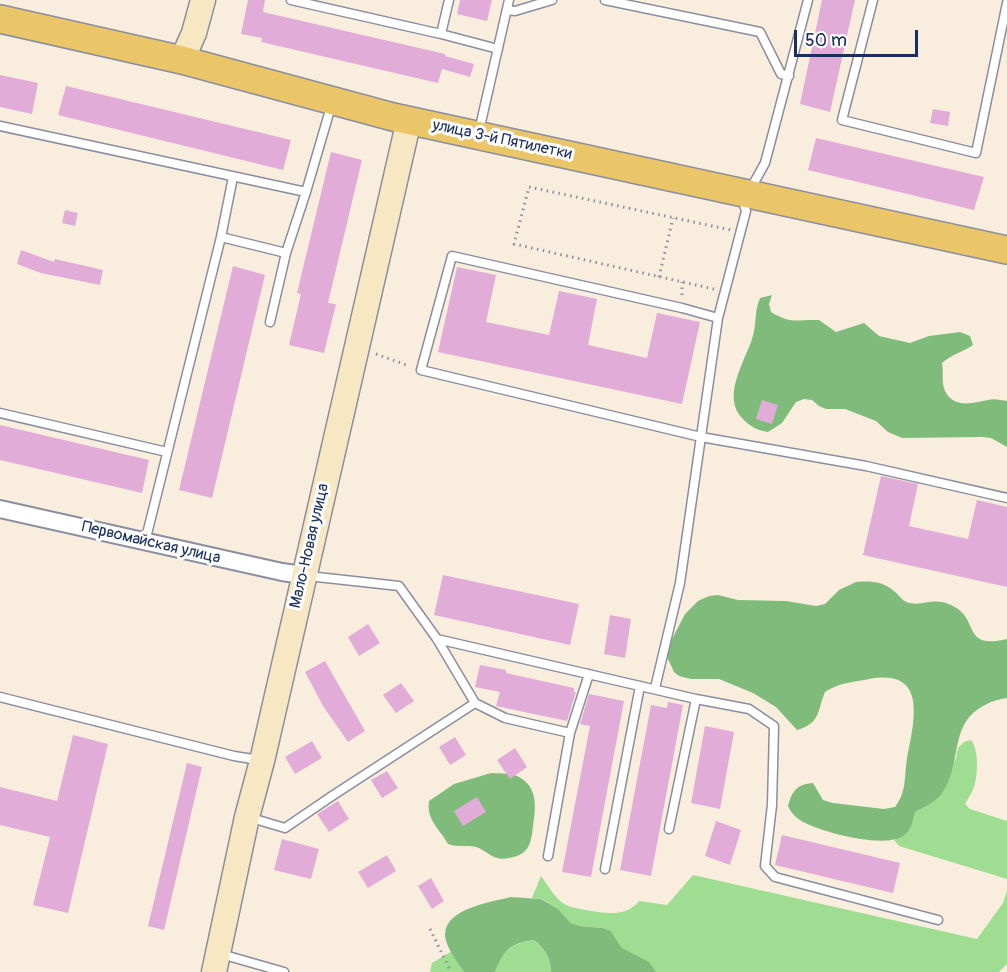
<!DOCTYPE html>
<meta charset="utf-8">
<style>
body{margin:0}
#map{position:relative;width:1007px;height:972px;overflow:hidden;background:#f9edde;font-family:Pangolin,sans-serif}
canvas{display:block}
.scale{position:absolute;left:794px;top:30px;width:124px;height:27px;box-sizing:border-box;border:3px solid #1b2f5e;border-top:0;padding-left:8px;font-size:18px;line-height:21px;white-space:nowrap;color:#1b2f5e;-webkit-text-stroke:4px #fff;paint-order:stroke}
</style>
<div id="map">
<canvas width="1007" height="972"></canvas>
<div class="scale">50 m</div>
</div>
<script>
const ctx = document.querySelector('canvas').getContext('2d');
ctx.lineJoin = 'round';
function paint(path, color) { ctx.fillStyle = color; ctx.fill(path, 'evenodd'); }
function stroke(path, color, width, dash) { ctx.strokeStyle = color; ctx.lineWidth = width; ctx.lineCap = dash ? 'butt' : 'round'; ctx.setLineDash(dash || []); ctx.stroke(path); }
function drawText(font, color, halo, rows, align = 'center') {
  ctx.font = font + ' Pangolin,sans-serif'; ctx.lineWidth = 6; ctx.setLineDash([]); ctx.textBaseline = 'middle'; ctx.strokeStyle = halo; ctx.fillStyle = color; for (const [text, x, y, turn = 0] of rows) {
    ctx.save(); ctx.translate(x, y); ctx.rotate((+turn || 0) * Math.PI / 180); ctx.textAlign = isNaN(turn) ? turn : align; if (halo) ctx.strokeText(text, 0, 0); ctx.fillText(text, 0, 0); ctx.restore();
  }
}
const green = new Path2D(`
 M971 740C979 750 978 775 974 787 972 793 968 798 965 804L970 809 1007 821V879L899 846 894 840C906 835 913 824 915 812L936 799 956 758 958 748 964 742Z
 M693 875 977 939 1003 903 1007 891V964L999 972H656L622 948 611 931 601 928 580 926 571 923 558 909 542 899 532 898 541 876C547 884 552 893 559 900 566 907 576 908 585 910 604 913 626 918 639 901L667 905Z
 M534 940C544 949 551 958 551 972H495C506 949 508 945 534 940Z
 M452 951 464 972H430L432 963Z`);
const forest = new Path2D(`
 M772 295 769 304 771 312C792 325 798 319 819 320L836 332 864 323 879 336 910 343 929 336 960 332 970 336 973 345C963 352 952 354 942 363 944 372 941 382 945 391 954 409 973 403 988 400 994 398 1001 400 1007 401V447L991 438 982 437 902 438 888 432 876 421 845 409H826L819 406 812 400 804 399 796 402 782 423 768 432C757 430 751 427 744 420 720 399 744 363 752 339 757 325 754 311 760 298Z
 M856 582C871 581 883 581 895 592 900 596 903 602 910 603 924 606 933 597 951 605 981 618 960 650 1007 639V698C999 699 992 701 985 705 948 723 963 764 942 793 936 802 924 807 915 812 913 821 911 831 903 836 885 849 818 832 800 820 794 816 791 812 788 806 792 791 797 784 813 783L823 800 833 803 884 809 895 807C907 791 904 777 907 759 914 722 929 668 869 679 851 683 841 682 825 692 817 711 821 723 797 730L776 707 753 693 719 679H691L679 676 674 672 667 657 672 639 685 614 698 601 709 596 718 595 738 600 786 601 816 606 825 604 839 590Z
 M491 773C500 774 511 772 519 777 538 787 536 808 533 826 531 844 529 855 509 858 495 861 490 854 479 848 470 844 458 848 448 844 440 829 426 820 429 801L454 784Z
 M511 897 541 899 558 909 571 923 580 926 602 928 611 931 622 948 649 962 656 972H551C551 958 544 948 534 940 508 944 505 950 495 972H464C458 962 445 947 445 934 446 908 492 902 511 897Z`);
const building = new Path2D(`
 M248 0H265L263 12 445 54V56L474 64 470 77 442 69 438 83 261 42 262 38 241 34Z
 M460 0H492L487 21 457 14Z
 M822 0H855L830 112 800 104Z
 M0 75 38 83 32 114 0 107Z
 M66 86 291 140 283 170 58 115Z
 M933 109 950 112 948 126 930 123Z
 M816 138 984 177 974 210 808 170Z
 M331 152 362 160 328 303 336 304 324 353 289 345 301 294 297 293Z
 M65 210 78 213 75 226 62 223Z
 M21 250 54 262 55 259 103 270 100 285 41 273 17 264Z
 M233 266 265 275 212 498 179 490Z
 M457 267 496 275 486 322 549 335 559 291 597 299 588 345 647 358 657 313 700 322 682 404 438 352Z
 M762 400 778 405 772 424 756 419Z
 M0 425 149 460 142 493 0 460Z
 M881 476 918 484 909 526 968 539 977 500 1007 507V587L863 555Z
 M443 575 579 604 570 645 434 615Z
 M610 615 631 619 625 658 604 654Z
 M368 624 380 643 359 656 348 637Z
 M325 661 365 731 348 742 323 706 305 672Z
 M480 665 506 670V673L574 688V692H576L567 721 496 706 500 692 475 687Z
 M401 683 414 701 396 713 383 695Z
 M589 694 624 701 591 877 562 872 590 726 580 724Z
 M668 702 683 705 651 876 620 870 651 705 667 708Z
 M705 726 734 732 720 809 691 803Z
 M73 735 108 744 68 913 33 905 50 837 0 825V787L57 801Z
 M455 737 466 755 450 765 439 747Z
 M312 741 322 758 295 774 285 757Z
 M515 748 527 767 510 779 497 760Z
 M187 763 202 767 164 930 148 926Z
 M387 771 398 788 382 798 371 780Z
 M477 797 486 812 463 826 454 811Z
 M338 801 349 819 329 832 317 814Z
 M716 821 741 830 730 865 705 856Z
 M782 835 900 863 893 893 775 865Z
 M282 839 319 849 311 879 274 870Z
 M387 855 396 871 368 888 358 872Z
 M431 878 444 901 432 909 418 886Z`);
const path = new Path2D(`
 M659 277 673 218
 M714 289 514 244 529 187 731 230
 M682 295V282
 M376 354 409 366
 M430 929 451 972`);
const lane = new Path2D(`
 M291 0 441 34
 M449 0 441 34 498 49
 M605 0 760 32 781 74 789 76
 M873 0 842 120 976 153 1007 3
 M507 10 515 11 552 0
 M0 126 306 192 332 103
 M479 131 509 0
 M750 190 765 163 808 0
 M221 237 286 253
 M718 318 682 308 452 256 421 370 701 437 866 466 1007 498
 M270 322 286 253 306 192
 M0 413 167 452
 M145 542 221 237 233 177
 M308 576 399 586 437 639 475 703 505 718 570 733
 M437 639 696 699 749 709 774 726 772 805 765 866 775 877 938 920
 M655 688 680 583 718 318 746 211 742 198
 M0 697 234 756 259 760
 M248 817 285 828 332 796 475 703
 M669 829 696 699
 M548 856 570 733 589 674
 M605 869 640 686
 M221 954 284 972`);
const street = new Path2D(`
 M0 509 282 572 303 575`);
const secondary = new Path2D(`
 M182 60 194 33 203 0
 M214 972 247 817 262 761 409 120`);
const primary = new Path2D(`
 M0 19 182 60 393 117 1007 250`);
const streetNames = [
 ["улица 3-й Пятилетки",502,140,12],
 ["Первомайская улица",151,543,13],
 ["Мало-Новая улица",310,546,-77]
];
paint(green, '#9fdd92');
paint(forest, '#7fbc7c');
paint(building, '#e1add8');
stroke(lane, '#8a8e9e', 11);
stroke(street, '#8a8e9e', 20);
stroke(secondary, '#8a8e9e', 27);
stroke(primary, '#8a8e9e', 30);
stroke(path, '#8a8e9e', 3, [1.5, 4.5]);
stroke(lane, '#fff', 8);
stroke(street, '#fff', 16);
stroke(secondary, '#f7e8c3', 24);
stroke(primary, '#eac669', 27);
drawText('16px', '#1b2f5e', '#fff', streetNames);
</script>
